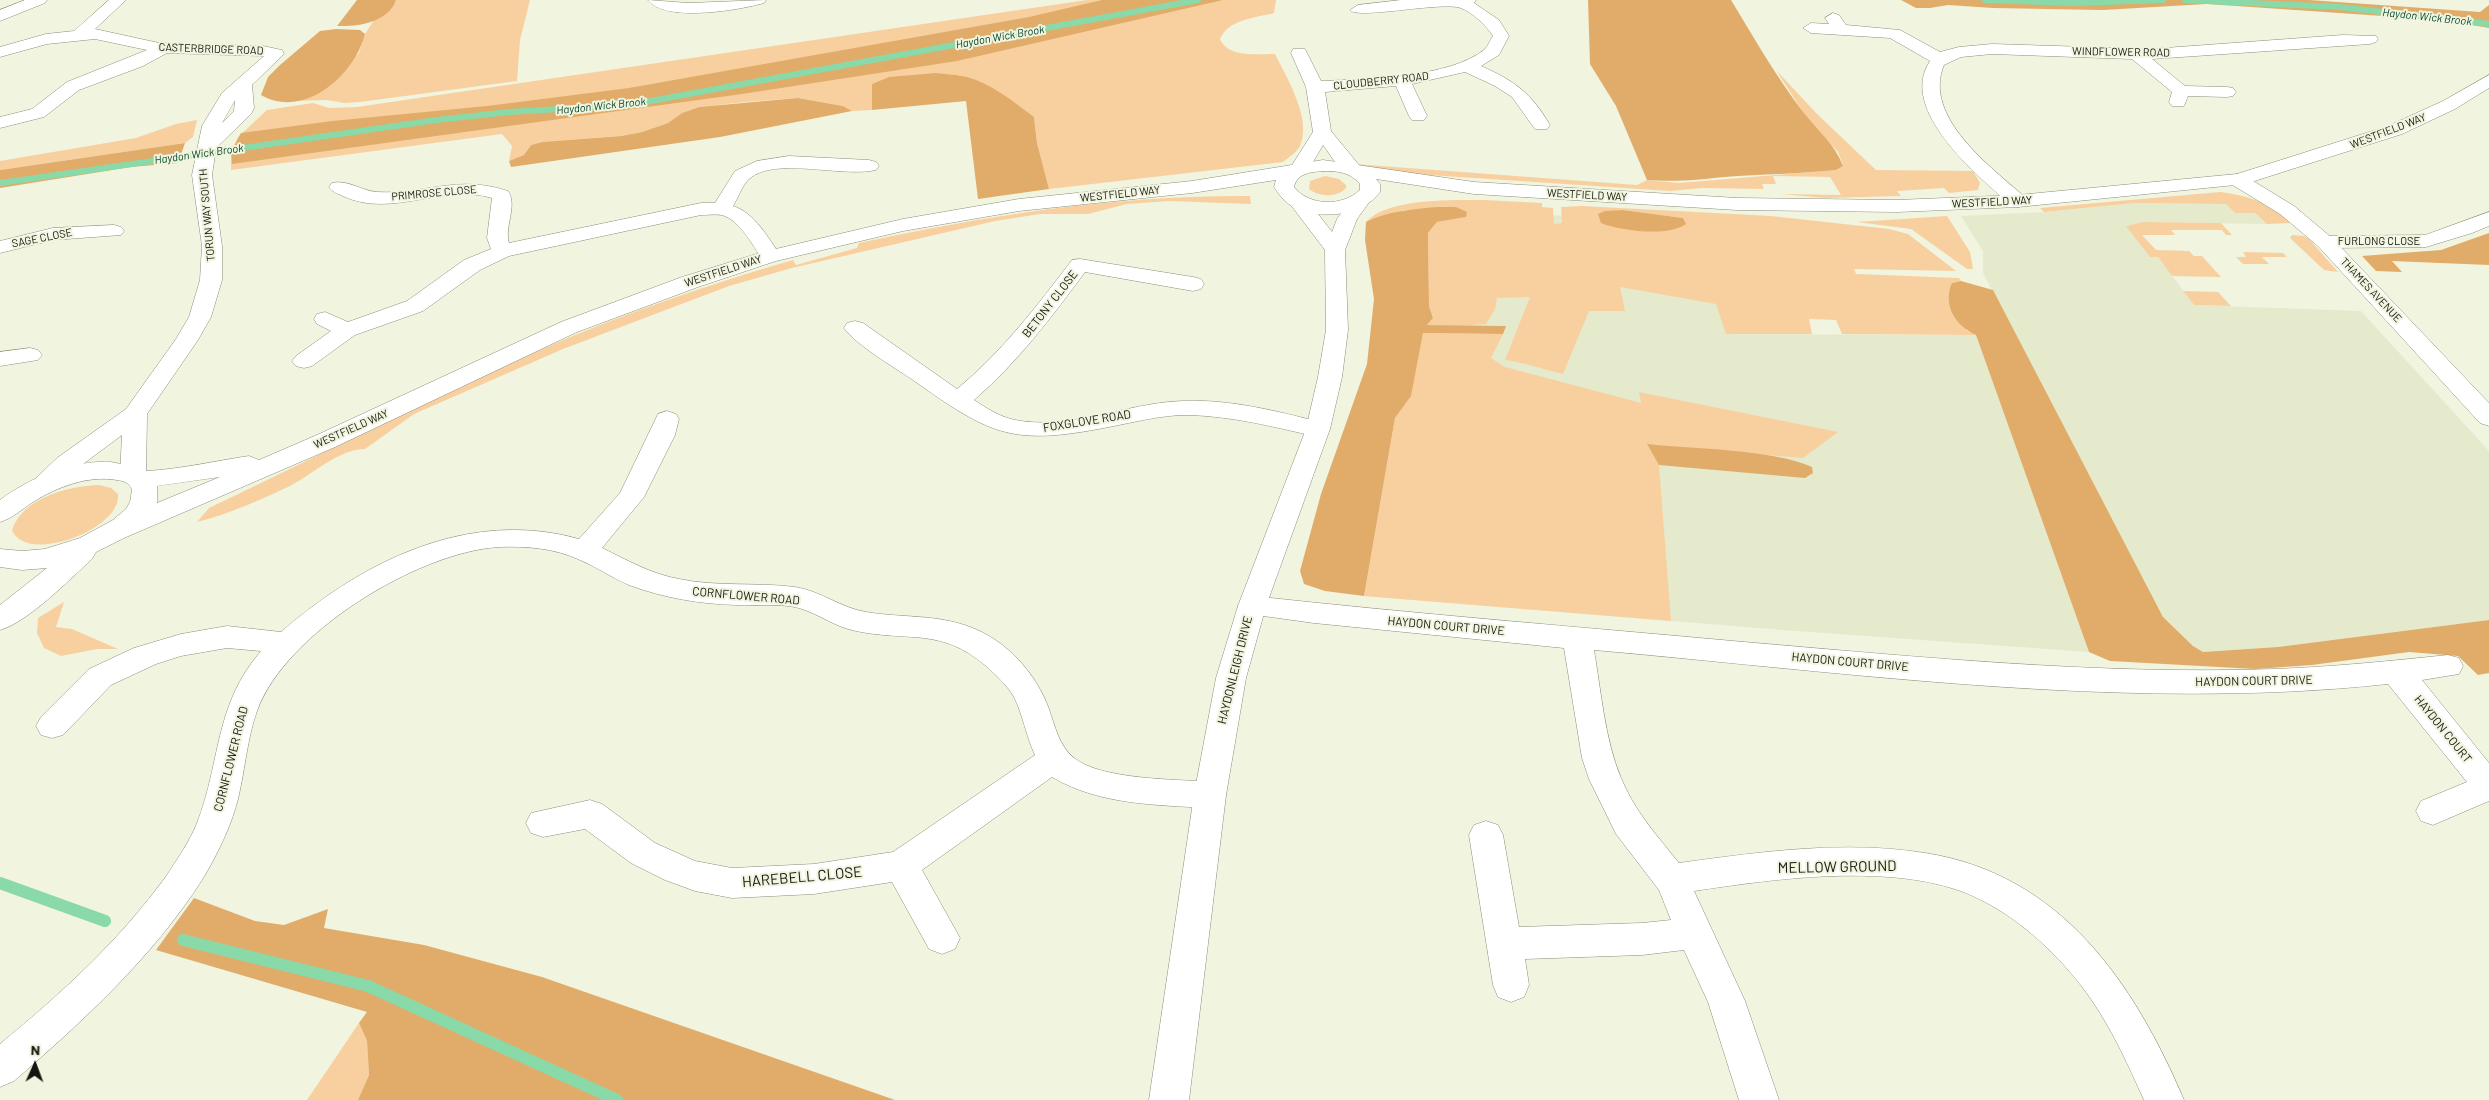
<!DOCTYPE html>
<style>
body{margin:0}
#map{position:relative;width:2489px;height:1100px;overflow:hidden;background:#f1f4df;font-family:Barlow,sans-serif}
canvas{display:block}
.north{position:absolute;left:10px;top:1040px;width:50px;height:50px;-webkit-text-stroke:4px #f1f4df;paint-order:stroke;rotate:2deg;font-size:14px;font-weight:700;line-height:20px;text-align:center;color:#15160f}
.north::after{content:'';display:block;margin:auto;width:18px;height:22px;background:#15160f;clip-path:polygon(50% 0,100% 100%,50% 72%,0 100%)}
</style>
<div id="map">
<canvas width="2489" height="1100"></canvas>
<div class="north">N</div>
</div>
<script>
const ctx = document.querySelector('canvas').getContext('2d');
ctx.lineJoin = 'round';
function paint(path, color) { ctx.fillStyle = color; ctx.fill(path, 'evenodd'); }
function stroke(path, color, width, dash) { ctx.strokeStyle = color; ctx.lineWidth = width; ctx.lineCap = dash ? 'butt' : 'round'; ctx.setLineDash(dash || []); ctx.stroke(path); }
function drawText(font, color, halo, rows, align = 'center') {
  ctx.font = font + ' Barlow,sans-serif'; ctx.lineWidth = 4; ctx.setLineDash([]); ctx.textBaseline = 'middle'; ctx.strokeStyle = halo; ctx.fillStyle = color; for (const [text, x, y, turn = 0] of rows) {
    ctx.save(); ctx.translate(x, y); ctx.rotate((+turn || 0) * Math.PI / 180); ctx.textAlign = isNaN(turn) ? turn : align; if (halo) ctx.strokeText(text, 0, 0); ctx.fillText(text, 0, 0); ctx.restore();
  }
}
const built = new Path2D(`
 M2135 203 2226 204 2235 213H2255L2267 224 2143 222 2126 226 2158 257 2194 305 2361 311 2489 451V620L2278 647 2203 652 2193 646 2163 617 1983 273V251L1961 216 2044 212Z
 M1467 212 1688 220 1727 334 1976 335 2089 652 1783 630 1364 596 1505 326H1456Z`);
const green = new Path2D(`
 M396 0H530L520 40 517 81 360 102 345 103 326 100 297 101 314 96 359 53 365 34 374 20C384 17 392 11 396 0Z
 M1087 0H1276L1274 13C1255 18 1229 19 1220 39 1228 58 1258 54 1275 54 1287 78 1312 119 1300 146 1297 152 1288 158 1283 162L1049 189 1037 143 1034 117C994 88 970 70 918 75 901 76 888 78 872 84V110L852 111 843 106 798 98 746 102 699 107 682 113 668 123 642 132 620 136 542 142 531 145 525 155 509 161 512 146 502 134 231 170V152L238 137 267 110 313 103 329 108 357 107Z
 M1776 70 1817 114 1876 170 1973 171 1980 183 1978 190 1949 193 1944 188 1897 191 1901 196 1825 198 1781 194 1841 195 1830 177 1773 176 1776 184H1762L1764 189 1702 188 1670 191 1399 173 1372 170 1354 164 1637 185 1647 180 1679 183 1836 170 1843 165 1838 152 1805 115Z
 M197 120 193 137 185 143 0 170V161L136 138 176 124Z
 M1325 176 1339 179 1346 185V188C1337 198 1319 197 1309 189L1310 181Z
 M2220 192C2243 195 2277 203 2290 223L2267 224 2255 213H2235L2226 204 2135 203 2044 212 2040 208Z
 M1250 196 1251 204 1169 201 1127 204 1088 214H1040L995 221 792 268 729 286 563 349 414 414 365 449C339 449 313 474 290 486 260 500 229 514 197 522L209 508C319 456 428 399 540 350 622 314 707 285 793 260L796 265 857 248 859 243C989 215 1116 195 1250 196Z
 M1484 200 1542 203V207L1553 208 1554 224 1562 223 1561 207 1582 206 1771 216 1889 229 1908 234 1956 271 1854 269 1856 274 1959 278 1961 281 1952 283 1966 330 1976 335 1842 334 1836 320 1809 319 1812 334H1726L1716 304 1620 287 1625 311H1589L1563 374C1544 370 1524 362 1505 360L1530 297 1497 298 1495 309 1486 324 1456 326 1427 325 1433 318 1429 306 1428 233 1437 222 1466 217 1456 207 1405 210 1366 222C1387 198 1453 200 1484 200ZM1623 210 1682 218 1663 231 1628 230 1601 223Z
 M1947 216 1970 252 1973 269H1967L1911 229 1857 222Z
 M2143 222 2221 223 2232 235H2226L2222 230H2171L2175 235H2142L2156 250 2189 251 2194 256H2202L2221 277 2172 276 2158 257H2150L2126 226Z
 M2292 235 2304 236 2309 239 2338 272 2324 270 2290 238Z
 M2243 252 2283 253 2287 257H2262L2269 264H2243L2236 257H2246Z
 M2183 291 2218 292 2231 306 2194 305Z
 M1423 333 1503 334 1491 358 1505 367 1641 403 1639 392 1838 432 1803 458 1648 445 1659 465 1671 621 1364 596 1395 418 1410 397Z
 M99 485 111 488 118 494C122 530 25 565 12 530 23 498 67 486 99 485Z
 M64 602 56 627 72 629 118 649H97L61 656 44 648 37 633 38 618Z
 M359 1023 367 1041 369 1075 358 1100H307Z`);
const forest = new Path2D(`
 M357 0H396C389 22 358 27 337 26Z
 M1102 0H1223L957 61 742 94 232 164 231 152 241 133 332 121 487 106 629 88 1029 17Z
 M1588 0H1731C1754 38 1777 78 1804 113 1818 131 1835 144 1843 166L1836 170C1799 174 1761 174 1724 177 1695 180 1676 182 1647 180L1616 106 1590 64Z
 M1901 0H2309L2480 12 2489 5V28L2442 20 2207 4 2103 10 1993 8 1948 5 1930 8H1916Z
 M336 29 360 30 365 34C355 75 304 120 261 95L268 77 280 65 320 31Z
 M936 73C946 74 958 75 967 77 992 84 1014 102 1034 117L1037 143 1049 189 978 199 966 101 872 110V84L889 77Z
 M798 98 843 106 852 111 720 137 511 167 509 161 524 155 531 145 542 142 621 136 642 132 668 123 682 113 699 107Z
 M185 143 178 163 131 167 0 188V170Z
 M1437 207H1456L1467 212 1466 217 1437 222 1428 233 1429 306 1433 318 1427 325 1506 326 1503 334 1423 333 1411 396 1395 418 1364 596 1325 591 1304 584 1300 571 1321 494 1367 364 1374 299 1365 240 1366 222C1388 211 1413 209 1437 207Z
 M1623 210 1683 218 1686 224C1669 237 1620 231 1601 223L1598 214 1605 211Z
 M2489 233V265L2392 261 2402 272 2376 271 2362 256 2441 250Z
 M1961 281 1993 290 2163 617 2193 646 2203 652 2278 647 2489 620V673L2478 675 2458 656 2409 652 2312 665 2255 669 2110 661 2089 652 1976 335C1956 326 1942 305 1952 283Z
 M1647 444C1694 449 1771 449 1812 467L1813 473 1805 478 1659 465Z
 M194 898 255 921 284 925 328 909 324 928 424 945 542 977 895 1100H358L369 1075 367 1041 359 1023 367 1012 156 950Z`);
const streamFar1 = new Path2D(`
 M1985 0 2075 3 2163 0
 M2185 0 2339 7 2489 24
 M0 183 437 120 509 112 629 105 1198 0`);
const stream = new Path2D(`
 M0 883 105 921
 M183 940 368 986 617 1100`);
const minor = new Path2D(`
 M25 0H47L45 3 0 21V10Z
 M109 0H126L95 29 159 43 263 46 282 50 284 54 252 85 254 108 251 114 216 148 212 175 222 246V280L211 317 198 340 147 414 146 475 142 481 133 483 124 481 120 475 122 435 75 470 49 493 40 495 31 493 27 487 57 458 126 409 176 339 189 317 200 280 202 246 192 175 202 126 222 93 264 56 167 53 143 66 79 90 44 117 0 128V117L32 109 67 82 147 50 95 39 47 44 0 57V47L46 34 74 31ZM235 100 234 111 222 123Z
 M648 0 688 3 766 0 764 3C740 10 664 23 648 0Z
 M1401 0H1476L1474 3 1499 20 1509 36 1499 55 1481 66C1515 81 1531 93 1550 125L1547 129H1535L1512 97 1495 86 1465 72 1412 84 1427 116 1424 120H1412L1409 116 1396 86 1325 92 1331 131 1363 170 1360 174C1342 178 1333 158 1323 145L1306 174H1292L1289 170 1313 132 1306 87 1291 53 1293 49H1305L1321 81C1365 79 1451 78 1485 49 1488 46 1490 40 1493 36 1486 25 1473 13 1461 8 1442 1 1357 20 1350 10L1358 5Z
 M1833 13 1839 15 1846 25 1900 30 1940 52 1959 47 1992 44 2151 49 2343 35 2376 36 2378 39 2376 42 2370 44 2152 59 2185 86 2227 87 2233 88 2236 92 2233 96 2227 97 2188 96 2184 106H2172L2169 102 2172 92 2132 59 1992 54 1961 57 1944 65C1922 117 1992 168 2025 197L2028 201 2025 205 2018 207 2011 205C1979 177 1897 110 1930 61L1890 38 1811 33 1803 28 1811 23 1829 24 1825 18Z
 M789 156 869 160 876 162 879 166 876 170C842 178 774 156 749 179 742 186 738 198 733 206 755 213 768 238 781 256L777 260 770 262 763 260C752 245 741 221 722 215 715 214 707 215 701 215L509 256 480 270 423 311 355 335 312 366 304 368 296 366 292 361 296 356 331 331 317 324 314 319 317 314 325 312 348 322 407 301 464 260 491 249 487 238 492 198C444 183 393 218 345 197 339 194 333 193 329 187L332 183C347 179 362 191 377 192 426 195 456 174 508 191 518 206 504 226 509 243L701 203H715L735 171 757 161Z
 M2489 212V226L2472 233 2426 247 2325 248 2318 246 2315 242 2318 238 2325 236 2425 235Z
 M114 225 121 227 124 231 121 235 53 240 0 253V241L53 228Z
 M1080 259 1193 277 1201 279 1204 284 1201 289 1193 291 1085 272C1051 318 1017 363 974 400 986 408 1000 417 1015 420 1068 431 1130 402 1184 401 1231 399 1281 412 1327 424L1330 429 1327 434 1318 437C1275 427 1232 416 1187 415 1161 415 1135 422 1109 427 1012 446 992 436 913 380 894 367 856 345 844 328L847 323 855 321 863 323 957 389C1002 352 1037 306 1072 260Z
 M30 348 38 350 42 355 38 360 0 366V352Z
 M667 411 676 414 679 419 675 435 644 497 602 548C627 560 651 574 679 579 717 587 756 582 795 587 821 591 841 608 866 612 901 618 936 614 970 627 1006 640 1036 673 1049 709 1055 726 1059 746 1074 758 1102 780 1175 779 1210 782L1222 786 1226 795 1222 804 1210 808C1157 805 1099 805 1052 777L922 870 960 938 955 949 942 954 929 949 892 882 814 894 732 898 695 891 665 880 631 863 585 829 543 837 531 833 526 823 531 813 590 800 602 804 655 843 695 861 732 868 814 864 893 852 1035 755C1026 736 1023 715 1014 697 1007 685 996 675 986 666 941 627 908 642 856 631 835 627 819 614 799 608 780 603 756 606 737 605 700 604 664 598 629 585 612 578 597 567 580 560 555 548 526 546 499 547 418 552 285 633 257 711 247 739 245 770 238 799 231 827 217 855 202 880 152 958 83 1021 14 1081L0 1087V1044C61 994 121 939 167 875 178 858 190 841 197 823 221 762 214 705 261 651L227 648 181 656 156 664 111 685 63 735 52 738 41 735 36 726 41 717 89 669 134 648 181 634 227 626 281 632C363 561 469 508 579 539L620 493 658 414Z
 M1252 596C1416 614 1580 627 1744 642 1920 657 2097 675 2274 669 2332 667 2390 661 2448 655L2459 658 2463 666 2459 674 2422 680 2489 763V801L2433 825 2421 821 2416 811 2421 801 2467 782 2388 684C2129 712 1853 673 1594 650 1601 691 1605 740 1621 778 1634 810 1657 836 1679 863 1760 852 1843 840 1925 853 2061 874 2134 983 2184 1100H2144C2129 1067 2114 1033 2093 1002 2062 956 2012 909 1958 890 1882 864 1773 879 1694 891L1745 1001 1779 1100H1739L1708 1002 1684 950 1642 955 1525 959 1529 985 1524 997 1511 1002 1498 997 1493 985 1469 835 1474 825 1486 821 1498 825 1503 835 1519 927 1642 923 1671 920 1659 890 1616 834 1589 779 1582 758 1564 648 1314 623 1242 613 1238 606 1242 599Z`);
const tertiary = new Path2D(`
 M2238 174 2245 176 2294 206 2332 238 2489 403V426L2480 423 2318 246 2280 214 2231 184 2228 180 2231 176Z
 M1297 194 1304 196 1332 232 1337 219 1353 197 1360 195 1367 197 1370 201 1357 219 1345 250 1348 330 1342 377 1330 429 1266 606 1246 678 1226 795 1189 1100H1149L1194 795 1216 678 1238 606 1306 429 1318 377 1326 330 1325 250 1287 200 1290 196Z`);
const secondary = new Path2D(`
 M2489 75V88L2455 109 2402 134 2245 184 2018 207 1897 212 1737 210 1474 194 1376 179 1380 184V192C1361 219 1307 222 1284 200 1280 196 1277 191 1274 187L1276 180 1192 193 1019 211 903 231 776 261 698 287 577 332 335 447 124 538 96 552 92 559C69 580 28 622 0 630V605L47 568 22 570 0 567V549L22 551 45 549 80 538 113 520 126 509 130 502 132 490C130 483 124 481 117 480 88 475 57 487 33 502 22 509 13 518 0 522V500C29 478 73 460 110 462 122 463 136 471 147 471 181 469 215 461 249 456L259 460 317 435 561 322 682 277 763 252 903 219 1019 199 1192 181 1323 160 1474 182 1737 198 1897 200 2018 195 2237 174 2388 126 2443 101ZM1323 171C1338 171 1350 172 1360 184V190C1342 207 1309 206 1294 187 1297 173 1311 172 1323 171ZM220 477 157 503V486Z`);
const farWaternames = [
 ["Haydon Wick Brook",2427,17,6],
 ["Haydon Wick Brook",1000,37,-10],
 ["Haydon Wick Brook",601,106,-6],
 ["Haydon Wick Brook",199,154,-8]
];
const farStreetnames = [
 ["CASTERBRIDGE ROAD",211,49,2],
 ["WINDFLOWER ROAD",2121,52,1],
 ["CLOUDBERRY ROAD",1381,81,-6],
 ["WESTFIELD WAY",2388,131,-21],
 ["PRIMROSE CLOSE",434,193,-5],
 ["WESTFIELD WAY",1120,194,-6],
 ["WESTFIELD WAY",1587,195,3],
 ["WESTFIELD WAY",1992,202,-3],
 ["TORUN WAY SOUTH",207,215,-95],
 ["SAGE CLOSE",42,238,-11],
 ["FURLONG CLOSE",2379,241],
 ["WESTFIELD WAY",723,271,-18],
 ["THAMES AVENUE",2371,290,47],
 ["WESTFIELD WAY",351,429,-24]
];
const streetNames = [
 ["BETONY CLOSE",1050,304,-52],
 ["FOXGLOVE ROAD",1087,421,-9],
 ["CORNFLOWER ROAD",746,596,5],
 ["HAYDON COURT DRIVE",1446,626,5],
 ["HAYDON COURT DRIVE",1850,662,5],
 ["HAYDONLEIGH DRIVE",1235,670,-76],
 ["HAYDON COURT DRIVE",2254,681,-1],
 ["HAYDON COURT",2443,729,51],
 ["CORNFLOWER ROAD",231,759,-76]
];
const nearStreetnames = [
 ["MELLOW GROUND",1837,867,-1],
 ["HAREBELL CLOSE",802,877,-5]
];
paint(built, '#e5eacd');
paint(green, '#f8d0a0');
paint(forest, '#e1ac69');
stroke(streamFar1, '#89d9a9', 6);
stroke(stream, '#89d9a9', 12);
stroke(minor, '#8b8d7a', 1);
stroke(tertiary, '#8b8d7a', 1);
stroke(secondary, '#8b8d7a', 1);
paint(minor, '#fff');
paint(tertiary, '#fff');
paint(secondary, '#fff');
drawText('italic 11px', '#024527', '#f1f4df', farWaternames);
drawText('11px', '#15160f', '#f1f4df', farStreetnames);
drawText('12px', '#15160f', '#f1f4df', streetNames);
drawText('15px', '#15160f', '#f1f4df', nearStreetnames);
</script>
